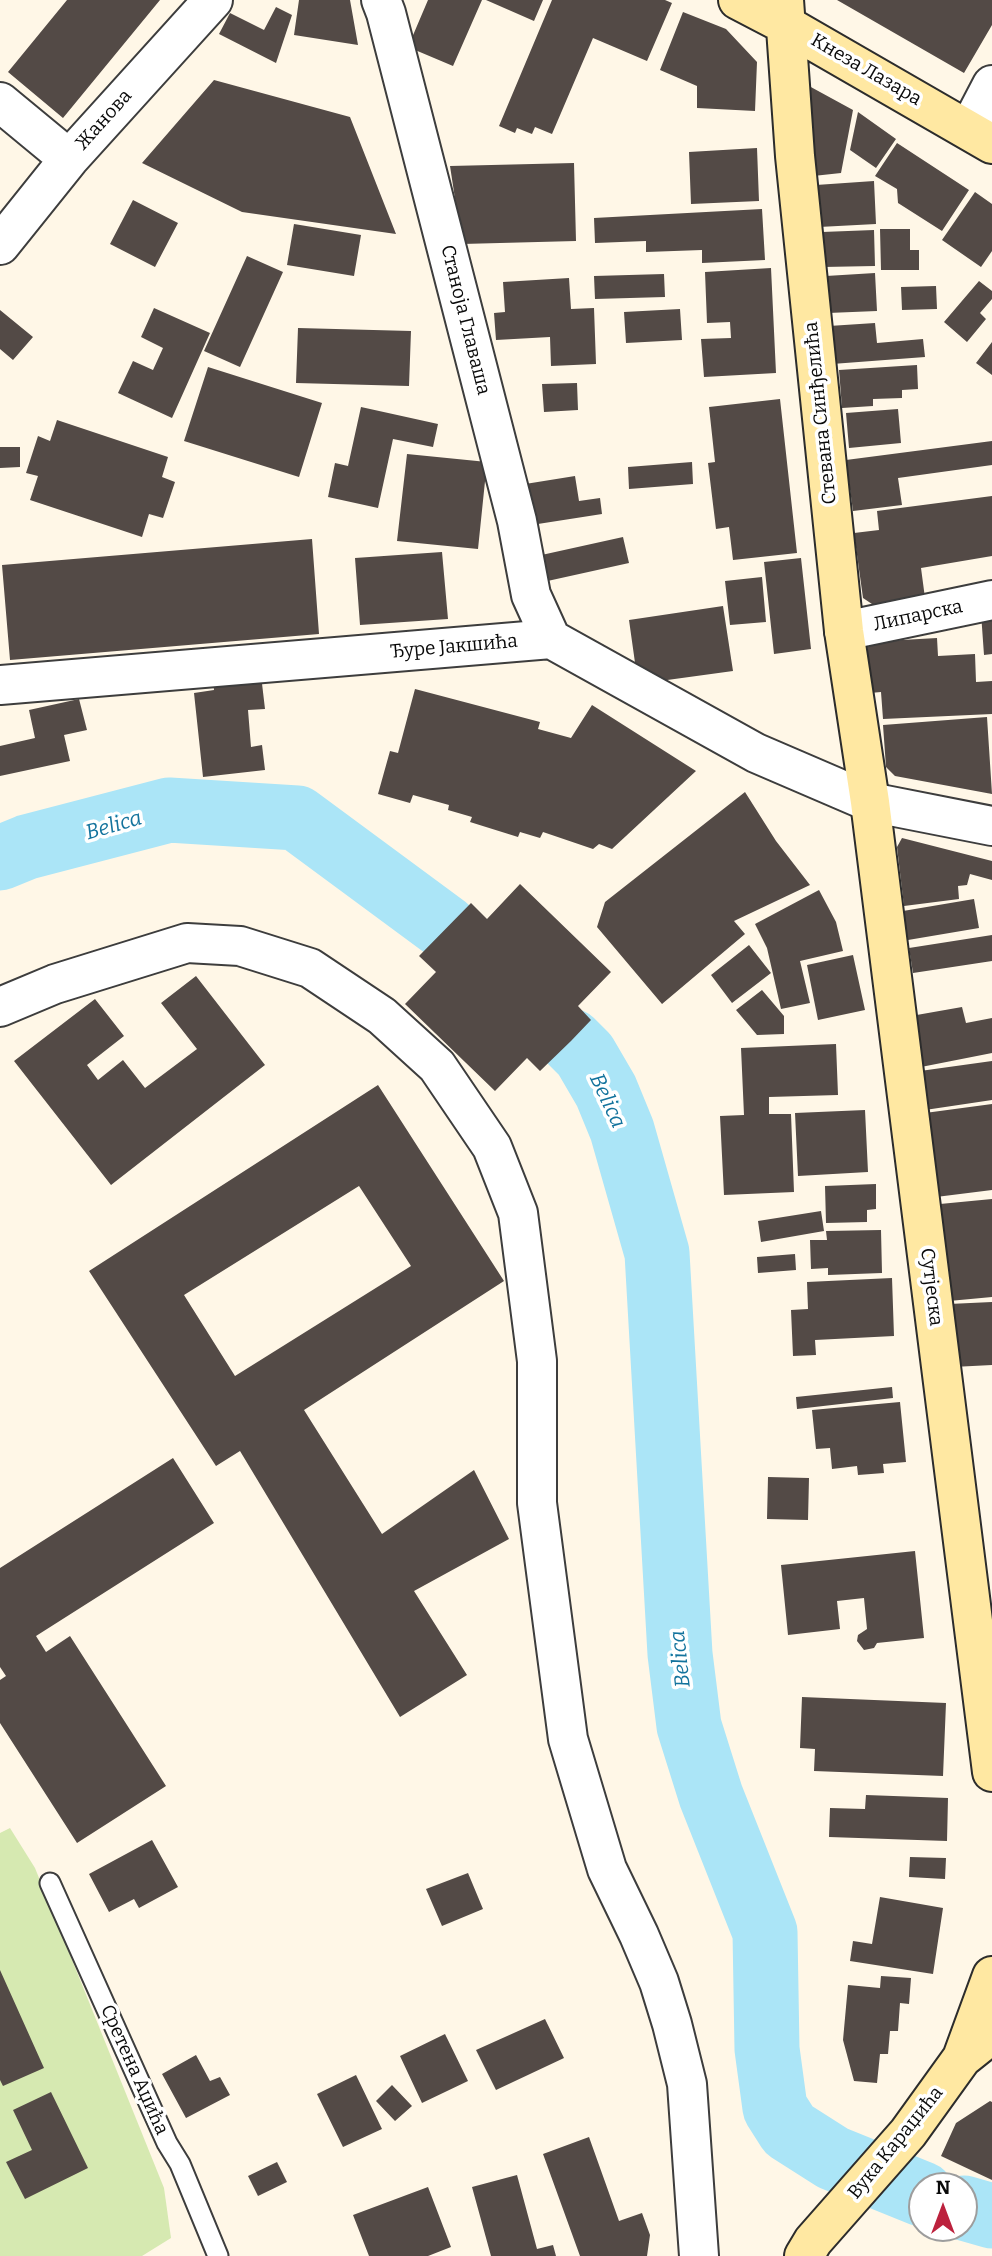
<!DOCTYPE html>
<meta charset="utf-8">
<style>
body{margin:0}
#map{position:relative;width:992px;height:2256px;overflow:hidden;background:#fff7e7;font-family:Bitter,serif}
canvas{display:block}
.north{position:absolute;left:908px;top:2172px;width:70px;height:70px;box-sizing:border-box;background:#fff;border:2px solid #9d9d9d;border-radius:50%;rotate:0deg;font-size:19px;font-weight:700;line-height:28px;text-align:center;color:#0a0a0a}
.north::after{content:'';display:block;margin:auto;width:24px;height:32px;background:#bc213d;clip-path:polygon(50% 0,100% 100%,50% 72%,0 100%)}
</style>
<div id="map">
<canvas width="992" height="2256"></canvas>
<div class="north">N</div>
</div>
<script>
const ctx = document.querySelector('canvas').getContext('2d');
ctx.lineJoin = 'round';
function paint(path, color) { ctx.fillStyle = color; ctx.fill(path, 'evenodd'); }
function stroke(path, color, width, dash) { ctx.strokeStyle = color; ctx.lineWidth = width; ctx.lineCap = dash ? 'butt' : 'round'; ctx.setLineDash(dash || []); ctx.stroke(path); }
function drawText(font, color, halo, rows, align = 'center') {
  ctx.font = font + ' Bitter,serif'; ctx.lineWidth = 7; ctx.setLineDash([]); ctx.textBaseline = 'middle'; ctx.strokeStyle = halo; ctx.fillStyle = color; for (const [text, x, y, turn = 0] of rows) {
    ctx.save(); ctx.translate(x, y); ctx.rotate((+turn || 0) * Math.PI / 180); ctx.textAlign = isNaN(turn) ? turn : align; if (halo) ctx.strokeText(text, 0, 0); ctx.fillText(text, 0, 0); ctx.restore();
  }
}
const green = new Path2D(`
 M10 1828 35 1868 164 2188 171 2238 142 2256H0V1833Z`);
const river = new Path2D(`
 M0 858 27 847 169 810 297 818 446 928
 M571 1041 585 1055 606 1091 622 1130 657 1253 680 1654 689 1726 711 1796 765 1932 767 2049 775 2108 789 2130 833 2158 922 2194
 M964 2208 992 2216`);
const building = new Path2D(`
 M67 0H160L63 118 8 72Z
 M299 0H350L358 45 294 35Z
 M428 0H482L453 66 408 47Z
 M486 0H543L534 21Z
 M552 0H665L672 3 647 61 593 38 552 134 535 127 532 134 517 128 515 133 499 126Z
 M837 0H992V25L964 73Z
 M276 7 292 15 276 63 219 34 230 13 264 30Z
 M683 12 726 29 757 62 755 111 697 108V86L660 70Z
 M214 80 350 117 396 234 242 212 142 163Z
 M809 86 853 110 841 173 804 177Z
 M858 112 896 139 876 168 850 150Z
 M897 143 969 190 942 231 898 203 897 189 875 176Z
 M757 148 759 201 691 204 689 152Z
 M574 163 576 241 462 244 450 166Z
 M874 181 876 224 819 227 816 185Z
 M975 192 992 204V251L981 267 942 240Z
 M133 200 178 223 155 267 110 244Z
 M762 209 765 260 702 263V250L646 252V241L595 243 594 218Z
 M294 224 361 235 354 276 287 265Z
 M880 229H910V250H919V270H881Z
 M874 230 875 266 823 267 822 232Z
 M247 256 283 272 240 367 204 351Z
 M771 268 776 373 704 377 701 339 731 338 730 322 707 323 705 272Z
 M875 273 877 311 828 313 826 276Z
 M664 274 665 297 595 299 594 276Z
 M569 278 571 309 594 308 596 364 551 366 550 337 496 340 494 313 505 312 503 282Z
 M979 281 992 291V299L980 313 986 319 967 342 944 322Z
 M936 286 937 309 902 310 901 287Z
 M154 308 210 333 172 418 118 393 133 361 153 370 163 348 141 337Z
 M680 309 682 340 626 343 624 312Z
 M0 310 33 337 13 360 0 349Z
 M875 323 877 343 923 339 925 357 832 364 829 326Z
 M298 328 411 331 409 386 296 383Z
 M992 342V375L976 363Z
 M917 365 918 389 902 390V398L873 399V406L842 408 839 370Z
 M208 367 322 403 299 477 184 441Z
 M577 383 578 410 544 412 542 384Z
 M780 399 797 553 733 560 729 527 716 529 708 463 715 462 709 407Z
 M361 407 438 424 433 447 393 439 378 508 328 497 335 463 348 466Z
 M898 409 901 443 849 448 846 413Z
 M57 420 168 457 162 477 175 482 163 518 149 514 142 537 30 500 38 476 26 473 38 436 50 441Z
 M992 441V465L898 478 902 505 853 511 846 460Z
 M0 447H20V467L0 468Z
 M407 454 487 462 478 549 397 541Z
 M692 462 693 484 629 489 628 467Z
 M575 476 579 501 600 498 602 514 525 526 519 485Z
 M992 496V556L921 568 925 598 875 606 863 598 854 533 879 530 877 511Z
 M623 537 629 563 543 582 537 556Z
 M312 539 319 634 10 660 2 565Z
 M442 552 448 619 360 625 355 558Z
 M801 558 811 649 774 654 764 562Z
 M762 577 766 622 730 625 725 581Z
 M723 606 733 671 638 684 629 620Z
 M992 612V654L984 655 981 613Z
 M937 638 938 656 975 654 976 682 992 681V714L883 719 881 692 870 693 867 642Z
 M261 675 265 709 248 710 251 747 262 745 265 770 203 777 194 693 214 690 213 680Z
 M415 689 540 722 538 729 571 738 592 705 696 771 612 849 599 844 593 849 543 832 540 838 520 832 518 837 470 822 472 817 448 810 449 805 413 795 410 803 378 794 390 751 398 753Z
 M79 699 87 730 64 735 70 761 0 776V746L35 738 29 710Z
 M987 717 992 794 895 776 886 767 883 725Z
 M745 792 776 841 810 885 734 921 745 934 662 1004 597 927 605 902Z
 M902 838 992 861V880L970 874 967 885 958 886 959 899 904 906 897 847Z
 M520 884 611 972 578 1006 591 1020 571 1041 540 1071 527 1058 495 1091 405 1004 436 972 419 956 471 903 487 919Z
 M819 890 836 922 843 951 800 961 810 1003 781 1009 767 948 755 924Z
 M974 899 979 928 908 940 903 911Z
 M992 935V961L913 973 909 948Z
 M749 945 771 973 732 1003 711 975Z
 M853 955 865 1010 818 1020 807 965Z
 M196 976 265 1065 111 1185 14 1061 95 999 124 1036 87 1065 98 1080 123 1060 145 1088 197 1049 161 1003Z
 M762 990 784 1016V1034L757 1035 736 1010Z
 M962 1007 966 1023 992 1018V1053L921 1067 911 1016Z
 M836 1044 838 1095 769 1097V1114H791L794 1192 724 1195 720 1116 744 1115 741 1048Z
 M992 1061V1100L925 1110 920 1071Z
 M378 1085 504 1281 304 1410 382 1534 474 1470 509 1539 414 1591 467 1675 400 1717 240 1451 216 1466 89 1271ZM359 1186 411 1266 235 1376 184 1295Z
 M992 1104V1190L936 1197 925 1113Z
 M865 1110 868 1172 798 1176 795 1113Z
 M876 1184V1209L867 1210V1222L826 1223 825 1186Z
 M992 1199V1297L949 1301 940 1204Z
 M821 1211 824 1231 761 1242 758 1221Z
 M881 1230 882 1273 828 1275V1268L811 1269 810 1240H827L826 1231Z
 M795 1254 796 1270 758 1273 757 1257Z
 M892 1278 894 1336 815 1340 816 1355 793 1356 791 1310 808 1309 807 1282Z
 M992 1302V1365L953 1367 949 1304Z
 M892 1387 893 1398 797 1409 796 1397Z
 M900 1402 906 1462 883 1464 884 1473 858 1475 857 1466 832 1469 830 1448 816 1449 812 1410Z
 M173 1458 214 1523 36 1636 46 1652 70 1636 166 1786 77 1843 0 1723V1680L6 1676 0 1667V1568Z
 M768 1477 809 1478 808 1520 767 1519Z
 M915 1551 924 1638 877 1643 874 1648 864 1650 857 1641 858 1635 867 1629 864 1598 837 1601 840 1629 788 1635 781 1565Z
 M802 1697 946 1703 943 1776 814 1771 815 1749 800 1748Z
 M866 1795 948 1798 947 1841 829 1837 830 1808 865 1809Z
 M152 1840 178 1887 139 1908 134 1899 109 1912 89 1874Z
 M910 1857 946 1858 945 1879 909 1877Z
 M468 1873 483 1909 442 1926 426 1889Z
 M880 1897 943 1908 933 1974 850 1961 853 1941 872 1944Z
 M0 1970 44 2068 3 2086 0 2080Z
 M881 1976 911 1978 909 2004 900 2003 898 2031H890L888 2054H880L877 2083 854 2081 843 2040 848 1985 880 1988Z
 M545 2019 564 2058 496 2090 476 2050Z
 M445 2034 468 2081 422 2103 400 2056Z
 M196 2055 210 2081 220 2077 230 2095 186 2118 162 2074Z
 M356 2075 382 2129 343 2147 317 2094Z
 M392 2085 412 2106 395 2121 376 2101Z
 M51 2092 88 2168 25 2199 6 2162 32 2150 13 2110Z
 M990 2101 992 2102V2180L941 2156 956 2123Z
 M589 2137 619 2221 642 2213 650 2235 647 2256H580L543 2154Z
 M277 2162 287 2182 258 2196 248 2176Z
 M517 2175 537 2249 553 2245 556 2256H491L472 2187Z
 M428 2187 451 2247 428 2256H369L353 2215Z`);
const lane = new Path2D(`
 M50 1883 167 2143 180 2164 218 2256`);
const street = new Path2D(`
 M381 0 386 13 517 521 531 595 551 639
 M0 102 69 159
 M969 129 992 85
 M0 245 69 159 213 0
 M844 631 992 600
 M0 685 551 639 756 753 870 802 992 826
 M0 1007 55 984 187 943 240 946 310 968 382 1016 437 1066 492 1147 518 1213 537 1361V1503L568 1739 607 1869 639 1935 659 1982 672 2024 687 2084 699 2256`);
const secondary = new Path2D(`
 M738 0 784 24 992 144
 M784 0 795 156 844 631 870 802 992 1772
 M962 2058 992 1976
 M804 2256 813 2241 908 2133 962 2058 992 2034`);
const streetNames = [
 ["Кнеза Лазара",866,70,30],
 ["Жанова",104,120,-48],
 ["Станоја Главаша",465,320,76],
 ["Стевана Синђелића",821,413,-96],
 ["Липарска",918,616,-12],
 ["Ђуре Јакшића",454,647,-5],
 ["Сутјеска",931,1287,83],
 ["Сретена Аџића",134,2070,66],
 ["Вука Караџића",896,2143,-51]
];
const waterNames = [
 ["Belica",114,826,-16],
 ["Belica",607,1101,65],
 ["Belica",681,1659,-96]
];
paint(green, '#d6e9b1');
stroke(river, '#abe5f7', 65);
paint(building, '#534a46');
stroke(lane, '#3d3d3d', 23);
stroke(street, '#3d3d3d', 42);
stroke(secondary, '#2c2c2c', 42);
stroke(lane, '#fff', 19);
stroke(street, '#fff', 38);
stroke(secondary, '#ffe8a2', 38);
drawText('19px', '#0a0a0a', '#fff', streetNames);
drawText('italic 21px', '#13739d', '#fff', waterNames);
</script>
